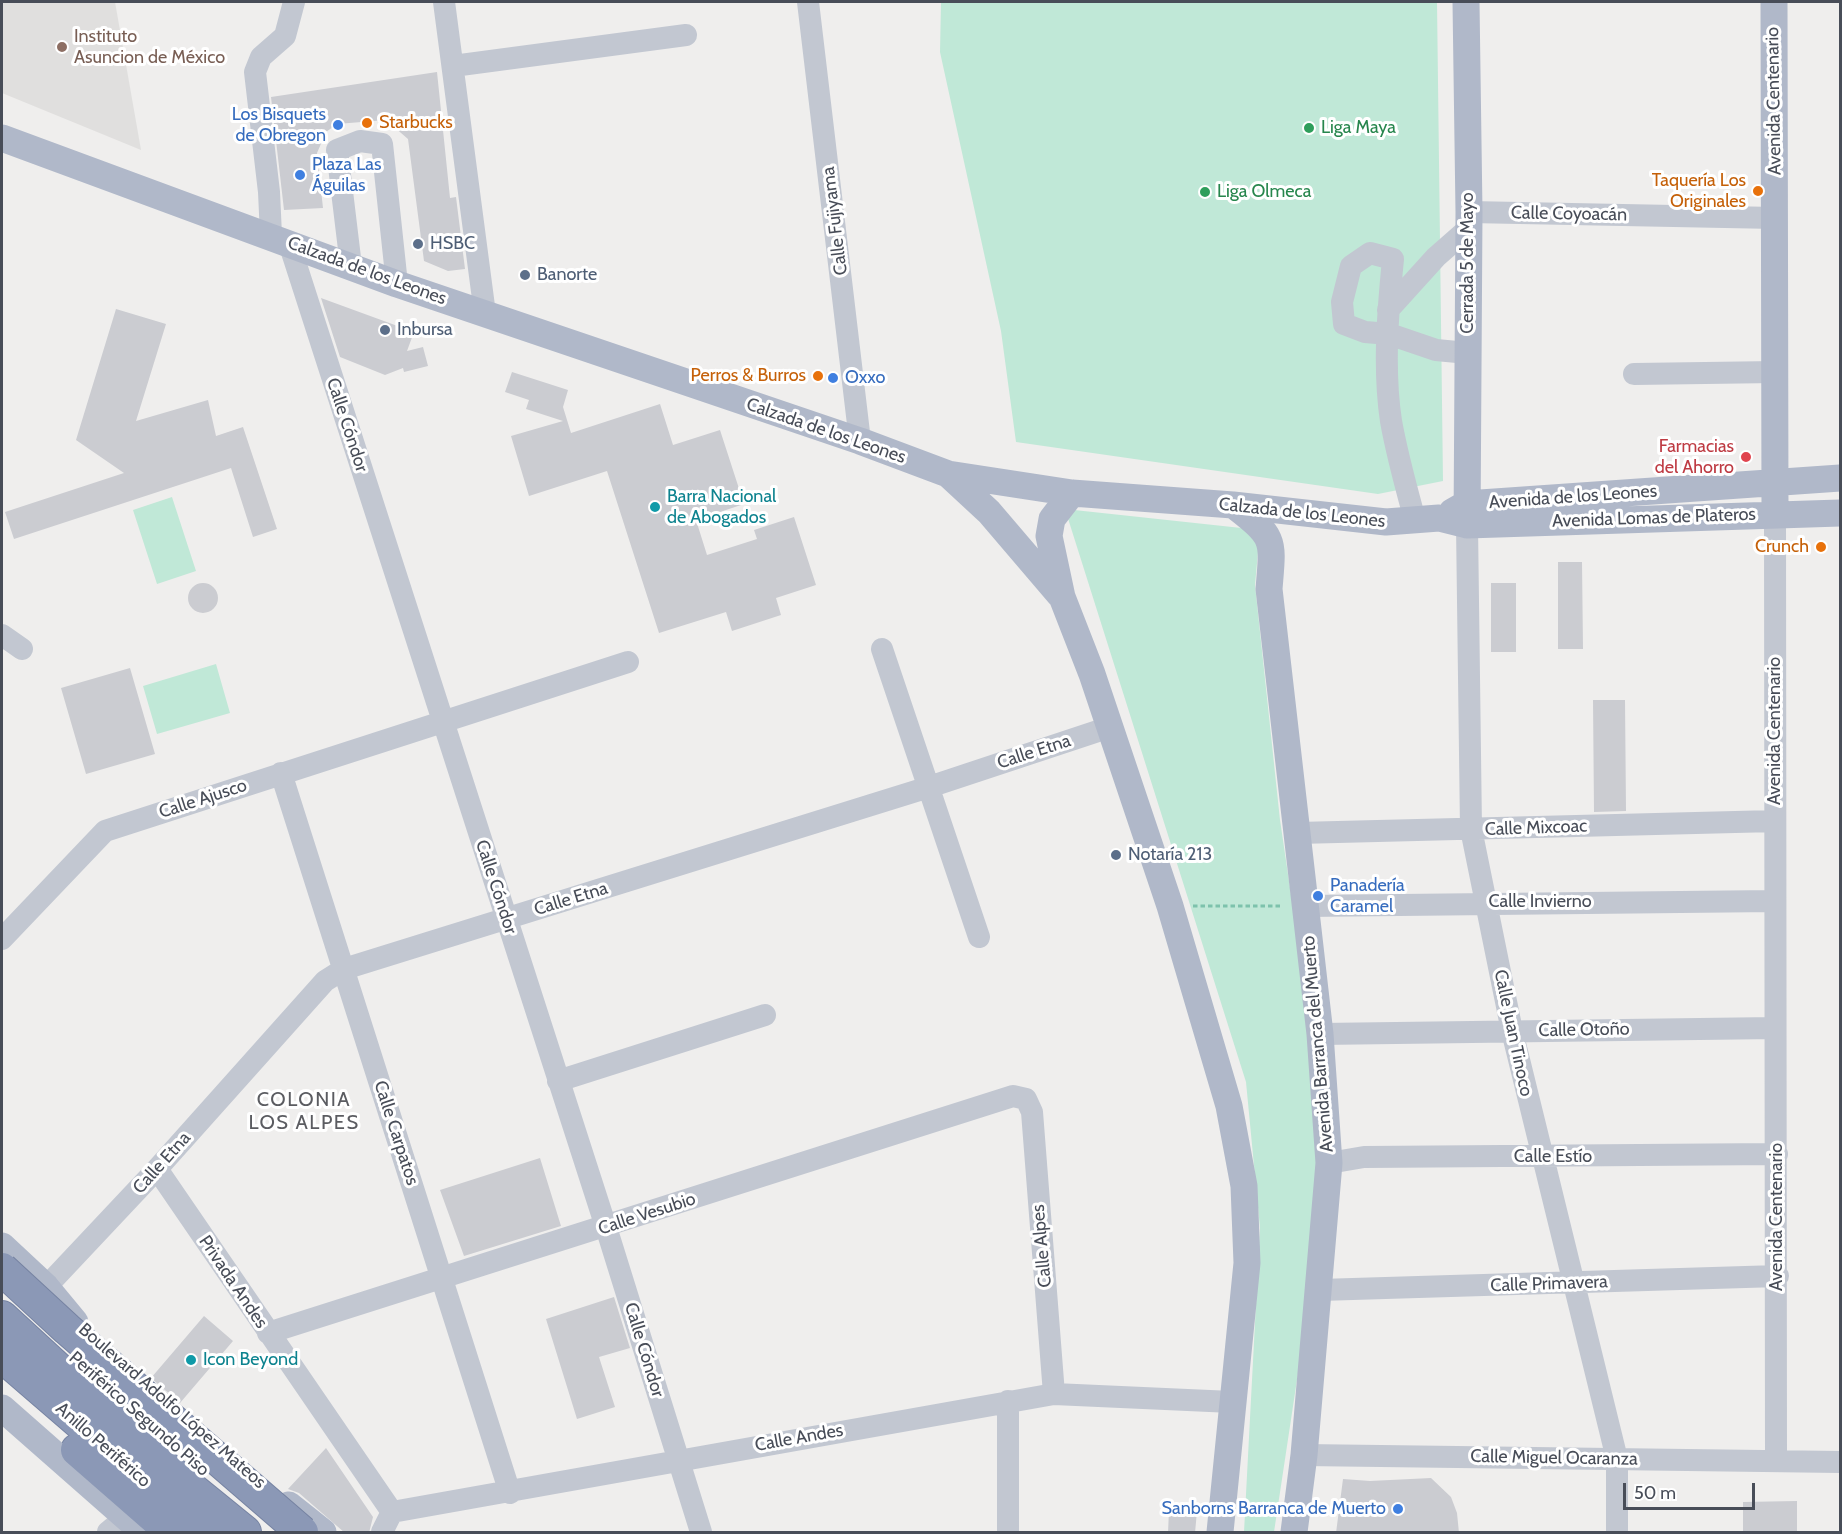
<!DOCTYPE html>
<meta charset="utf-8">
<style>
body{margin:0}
#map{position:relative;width:1842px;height:1534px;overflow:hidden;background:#efeeed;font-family:Cabin,sans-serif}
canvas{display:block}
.frame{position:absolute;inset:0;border:3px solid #484d58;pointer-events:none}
.scale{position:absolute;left:1623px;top:1483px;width:132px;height:27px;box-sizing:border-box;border:3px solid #484d58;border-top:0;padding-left:8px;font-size:18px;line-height:21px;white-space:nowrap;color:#484d58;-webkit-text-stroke:4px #fff;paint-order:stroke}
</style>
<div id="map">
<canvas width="1842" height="1534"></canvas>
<div class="frame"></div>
<div class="scale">50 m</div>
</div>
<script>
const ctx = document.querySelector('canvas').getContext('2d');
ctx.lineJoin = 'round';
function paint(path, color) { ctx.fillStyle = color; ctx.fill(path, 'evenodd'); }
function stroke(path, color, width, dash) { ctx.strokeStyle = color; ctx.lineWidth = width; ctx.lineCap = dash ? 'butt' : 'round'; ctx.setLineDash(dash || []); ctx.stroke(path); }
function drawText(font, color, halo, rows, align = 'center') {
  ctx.font = font + ' Cabin,sans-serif'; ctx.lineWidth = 6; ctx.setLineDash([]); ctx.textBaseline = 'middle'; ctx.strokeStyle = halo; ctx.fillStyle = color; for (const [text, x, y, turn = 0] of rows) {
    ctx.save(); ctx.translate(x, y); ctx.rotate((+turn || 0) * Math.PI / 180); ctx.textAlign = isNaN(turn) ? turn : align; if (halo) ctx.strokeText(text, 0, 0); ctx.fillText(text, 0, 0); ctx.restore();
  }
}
const education = new Path2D(`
 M2 2H115L141 150 2 93Z`);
const green = new Path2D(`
 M941 2H1437L1443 481 1378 494 1016 442 1001 331 940 52Z
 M172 497 196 571 157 584 133 510Z
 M1065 509 1260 530 1255 585 1280 820 1311 1030 1319 1135 1311 1287 1274 1532H1244L1260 1228 1246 1082Z
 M216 664 230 713 157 734 143 686Z`);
const building = new Path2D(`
 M437 72 450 198 456 197 465 269 448 271 424 261 408 139 386 120 337 124 326 132 317 153 323 208 284 210 271 97Z
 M321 298 414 332 407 351 423 347 428 366 404 372 403 368 385 375 340 357Z
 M116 309 166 324 136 421 208 400 216 436 243 427 277 529 253 537 231 468 14 539 5 512 124 473 76 440Z
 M512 372 568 390 563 407 571 433 660 404 673 445 720 430 744 504 696 520 707 555 757 539 754 530 794 517 816 585 776 598 781 615 732 631 726 612 659 633 607 471 529 496 511 436 563 421 526 409 529 400 505 392Z
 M1558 562H1582L1583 649H1558Z
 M188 598a15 15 0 1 1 30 0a15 15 0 1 1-30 0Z
 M1491 583H1516V652H1491Z
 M130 668 155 754 86 774 61 688Z
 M1593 700H1625L1626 811 1594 812Z
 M540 1158 561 1226 464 1256 440 1190Z
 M614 1297 630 1348 599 1357 615 1407 577 1419 546 1319Z
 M204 1316 233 1341 180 1403 151 1378Z
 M326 1448 373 1517 369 1533H345L299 1493 288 1489Z
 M1431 1478 1451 1497 1457 1513 1459 1533H1336L1343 1479 1370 1481Z
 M1797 1501V1533H1743V1502Z
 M1169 1510 1197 1511 1195 1533H1168Z`);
const path = new Path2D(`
 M1193 906H1283`);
const minor = new Path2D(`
 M444 2 485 314
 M808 2 860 441
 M453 66 686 35
 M1469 212 1776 218
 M271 235 269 192 255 72 261 57 285 36 294 2
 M289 243 606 1227 701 1532
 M351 266 337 150 360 141 382 144 397 284
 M1388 310 1436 257 1469 228
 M1634 374 1776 372
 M1775 514 1776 1461
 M1415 520C1406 487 1397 455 1391 421 1383 368 1388 311 1393 259L1370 253 1351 266 1342 302 1344 324 1365 332 1389 334 1436 350 1468 353
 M1467 525 1471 829 1512 1031 1617 1459V1532
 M2 635 22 649
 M882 649 979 937
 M281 773 510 1493
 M1298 833 1775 821
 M1305 906 1774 901
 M2 939 105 831 628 662
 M1320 1034 1775 1028
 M558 1081 765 1015
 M1329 1163 1364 1157 1777 1154
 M157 1169 392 1512
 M46 1287 157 1169 325 981 344 969 929 787 1110 727
 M1320 1290 1778 1276
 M268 1333 1013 1096 1026 1099 1032 1112 1054 1394
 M1008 1401V1532
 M1304 1455 1840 1462
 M392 1512 1054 1394 1232 1402
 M108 1532 114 1527
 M382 1532 392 1512`);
const major = new Path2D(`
 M1466 2 1469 212 1467 525
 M1774 2 1775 514
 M2 138 397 284 860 441 948 474 1072 493 1233 505 1386 522 1439 518 1467 525 1840 513
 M948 474 989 512 1059 594
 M1072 493 1052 519 1049 536 1062 597 1092 674 1170 906 1229 1106 1244 1186 1247 1263 1220 1532
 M1236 507C1276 538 1273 540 1269 589L1320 1034 1329 1163 1304 1455 1294 1532
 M1452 512 1466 504 1840 478
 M2 1246 46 1287 75 1322
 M2 1408 143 1532
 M289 1505 323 1532`);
const highway = new Path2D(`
 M2 1317 165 1467 245 1532
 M2 1356 206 1532
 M77 1450 171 1532`);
const highwayBridge = new Path2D(`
 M2 1269 67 1329 302 1532`);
const markers = [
 [62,47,6,"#8d6e63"],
 [367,123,6,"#e8710a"],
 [338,125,6,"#3f7fe0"],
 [1309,128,6,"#2e9e5b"],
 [300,175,6,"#3f7fe0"],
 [1758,191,6,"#e8710a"],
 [1205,192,6,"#2e9e5b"],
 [418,244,6,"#5c6f8a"],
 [525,275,6,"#5c6f8a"],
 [385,330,6,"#5c6f8a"],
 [818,376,6,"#e8710a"],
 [833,378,6,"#3f7fe0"],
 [1746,457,6,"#e0444e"],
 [655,507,6,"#0f9aa8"],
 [1821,547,6,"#e8710a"],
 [1116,855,6,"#5c6f8a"],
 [1318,896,6,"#3f7fe0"],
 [191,1360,6,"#0f9aa8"],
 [1398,1509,6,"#3f7fe0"]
];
const educationNames = [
 ["Instituto",74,37],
 ["Asuncion de México",74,58]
];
const streetNames = [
 ["Avenida Centenario",1774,101,-91],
 ["Calle Coyoacán",1569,214,1],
 ["Calle Fujiyama",835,221,-97],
 ["Cerrada 5 de Mayo",1468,263,-90],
 ["Calzada de los Leones",367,271,20],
 ["Calle Cóndor",347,425,72],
 ["Calzada de los Leones",826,431,19],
 ["Avenida de los Leones",1573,497,-4],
 ["Calzada de los Leones",1302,513,6],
 ["Avenida Lomas de Plateros",1654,518,-2],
 ["Avenida Centenario",1775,731,-90],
 ["Calle Etna",1034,752,-18],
 ["Calle Ajusco",203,799,-18],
 ["Calle Mixcoac",1536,828,-2],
 ["Calle Cóndor",496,887,72],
 ["Calle Etna",571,899,-17],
 ["Calle Invierno",1540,902],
 ["Calle Otoño",1584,1030,-1],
 ["Calle Juan Tinoco",1513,1033,78],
 ["Avenida Barranca del Muerto",1318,1044,-95],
 ["Calle Carpatos",396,1133,72],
 ["Calle Estío",1553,1157],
 ["Calle Etna",162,1163,-48],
 ["Calle Vesubio",647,1214,-18],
 ["Avenida Centenario",1777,1217,-90],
 ["Calle Alpes",1042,1246,-95],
 ["Privada Andes",233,1282,56],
 ["Calle Primavera",1549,1284,-2],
 ["Calle Cóndor",644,1350,73],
 ["Boulevard Adolfo López Mateos",172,1406,41],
 ["Periférico Segundo Piso",139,1414,41],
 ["Calle Andes",799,1438,-10],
 ["Anillo Periférico",103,1445,41],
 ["Calle Miguel Ocaranza",1554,1458,1]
];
const shopNames = [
 ["Los Bisquets",326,115,"right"],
 ["de Obregon",326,136,"right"],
 ["Plaza Las",312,165],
 ["Águilas",312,186],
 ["Oxxo",845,378],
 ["Panadería",1330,886],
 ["Caramel",1330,907],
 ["Sanborns Barranca de Muerto",1386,1509,"right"]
];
const foodNames = [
 ["Starbucks",379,123,"left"],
 ["Taquería Los",1746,181],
 ["Originales",1746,202],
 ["Perros & Burros",806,376],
 ["Crunch",1809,547]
];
const leisureNames = [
 ["Liga Maya",1321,128],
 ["Liga Olmeca",1217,192]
];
const serviceNames = [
 ["HSBC",430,244],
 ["Banorte",537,275],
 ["Inbursa",397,330],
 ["Notaría 213",1128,855]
];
const healthNames = [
 ["Farmacias",1734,447],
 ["del Ahorro",1734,468]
];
const cultureNames = [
 ["Barra Nacional",667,497],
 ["de Abogados",667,518],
 ["Icon Beyond",203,1360]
];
const neighbourhoodNames = [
 ["COLONIA",304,1100],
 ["LOS ALPES",304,1123]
];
paint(education, '#e0dfde');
paint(green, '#c0e8d7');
paint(building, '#cbccd1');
stroke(highway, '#7683a2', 34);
stroke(path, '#7dc2ac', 3, [4.5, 3]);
stroke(minor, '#c2c7d1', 22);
stroke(major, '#b0b8c9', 27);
stroke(highway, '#8b98b6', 32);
stroke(highwayBridge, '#7683a2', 34, []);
stroke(highwayBridge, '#8b98b6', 32);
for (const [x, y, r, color] of markers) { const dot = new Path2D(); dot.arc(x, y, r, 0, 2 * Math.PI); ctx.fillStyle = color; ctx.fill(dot); stroke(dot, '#fff', 2); }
drawText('18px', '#785e54', '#fff', educationNames, 'left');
drawText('18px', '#484d58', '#fff', streetNames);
drawText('18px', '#366cbe', '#fff', shopNames, 'left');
drawText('18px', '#c56008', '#fff', foodNames, 'right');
drawText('18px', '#27864d', '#fff', leisureNames, 'left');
drawText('18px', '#4e5e75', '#fff', serviceNames, 'left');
drawText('18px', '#be3a42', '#fff', healthNames, 'right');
drawText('18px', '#0d838f', '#fff', cultureNames, 'left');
ctx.letterSpacing = '1.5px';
drawText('20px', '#5b5c61', '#fff', neighbourhoodNames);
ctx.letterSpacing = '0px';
</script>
